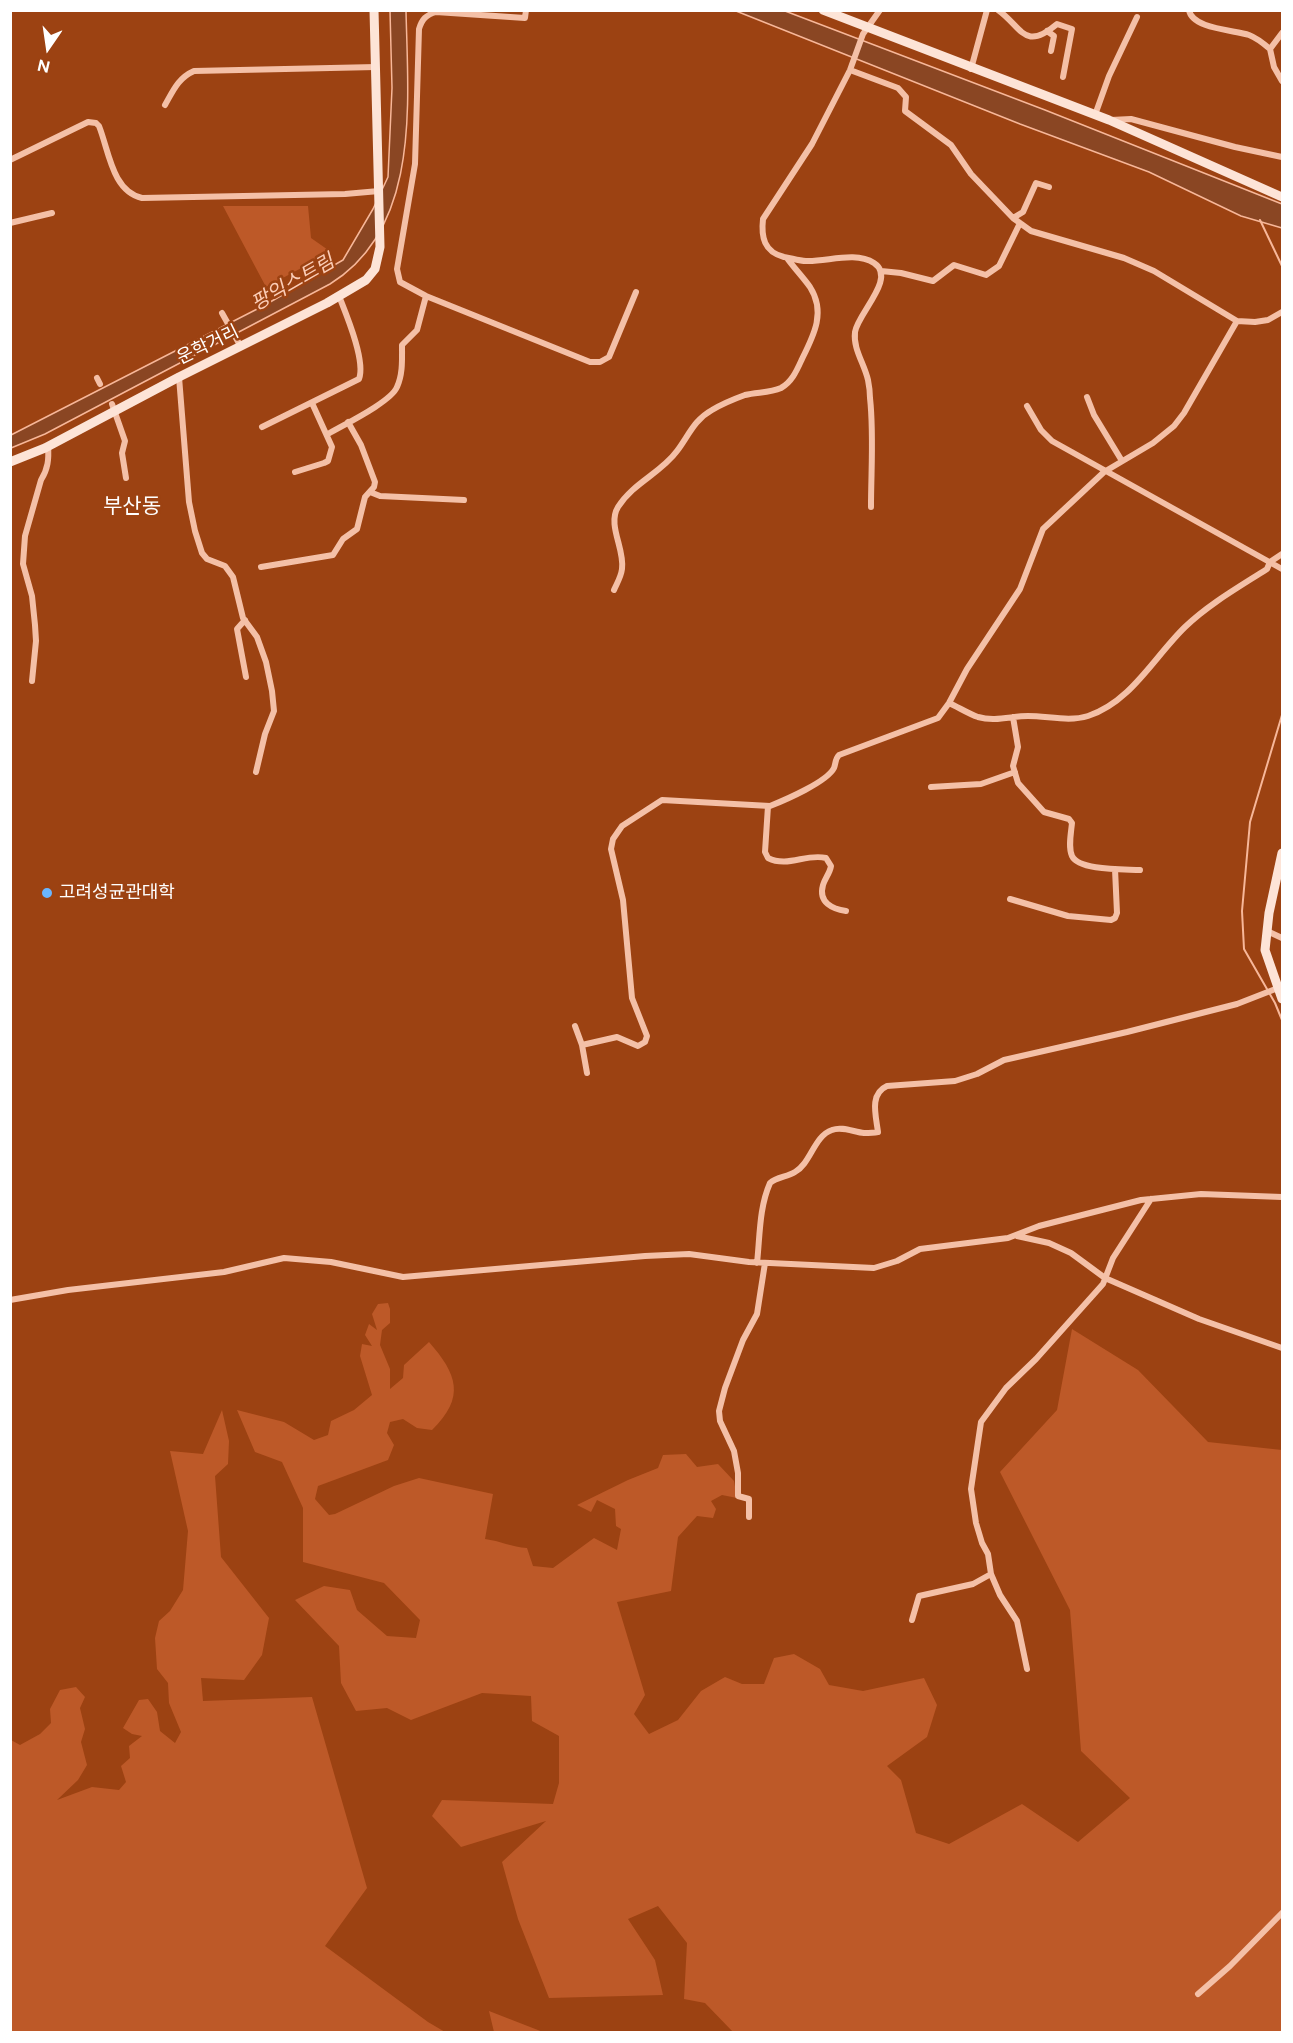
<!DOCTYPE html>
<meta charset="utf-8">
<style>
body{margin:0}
#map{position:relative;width:1293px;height:2043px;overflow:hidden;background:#9c4212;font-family:Figtree,sans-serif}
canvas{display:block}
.frame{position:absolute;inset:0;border:12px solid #fff;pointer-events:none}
.north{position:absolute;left:18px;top:18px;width:60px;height:60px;-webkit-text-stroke:4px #9c4212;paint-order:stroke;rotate:193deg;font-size:16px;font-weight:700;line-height:24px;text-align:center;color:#fff}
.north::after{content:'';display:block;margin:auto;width:21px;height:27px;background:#fff;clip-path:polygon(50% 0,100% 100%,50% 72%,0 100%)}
</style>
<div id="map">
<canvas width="1293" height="2043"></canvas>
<div class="frame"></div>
<div class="north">N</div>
</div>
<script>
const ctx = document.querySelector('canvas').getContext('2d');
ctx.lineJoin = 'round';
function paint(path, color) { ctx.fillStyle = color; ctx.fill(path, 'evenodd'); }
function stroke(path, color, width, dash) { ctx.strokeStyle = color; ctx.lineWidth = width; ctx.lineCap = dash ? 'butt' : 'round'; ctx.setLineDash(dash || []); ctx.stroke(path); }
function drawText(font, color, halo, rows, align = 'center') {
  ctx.font = font + ' Figtree,"Noto Sans KR",sans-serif'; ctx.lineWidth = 5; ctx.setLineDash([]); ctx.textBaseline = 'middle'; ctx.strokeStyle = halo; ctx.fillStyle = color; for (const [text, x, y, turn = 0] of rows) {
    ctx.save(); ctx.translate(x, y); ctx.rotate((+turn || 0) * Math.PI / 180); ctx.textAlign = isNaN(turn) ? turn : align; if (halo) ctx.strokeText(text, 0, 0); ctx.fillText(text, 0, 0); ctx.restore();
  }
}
const green = new Path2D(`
 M223 206H308L311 238 331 252 266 287Z
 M388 1303 390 1309V1323L382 1330 380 1345 390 1369V1389L403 1378 404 1365 429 1342C457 1374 466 1397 432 1430L417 1428 403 1419 390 1422 387 1433 394 1445 388 1460 318 1486 315 1499 329 1515 335 1514 394 1486 419 1478 493 1494 485 1539C500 1541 512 1547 527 1548L533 1566 553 1568 594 1538 617 1550 621 1529 616 1526 615 1509 597 1500 591 1512 577 1505 628 1480 658 1468 663 1455 686 1454 697 1467 718 1464 734 1481 737 1498 722 1495 711 1501 716 1509 713 1518 697 1516 678 1537 671 1591 617 1602 645 1695 634 1714 649 1734 678 1720 701 1691 725 1677 742 1684H764L774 1658 794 1654 820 1669 829 1685 863 1691 924 1678 937 1705 927 1737 887 1766 901 1780 916 1833 949 1844 1022 1804 1078 1842 1130 1798 1081 1751 1070 1610 1000 1472 1057 1410 1072 1329 1138 1370 1208 1442 1282 1450V2032H733L705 2003 684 1999 687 1943 658 1906 628 1919 655 1960 663 1995 549 1998 518 1919 502 1862 546 1821 461 1847 432 1816 442 1800 553 1804 559 1783V1736L532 1721 531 1696 482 1693 411 1720 387 1708 356 1711 341 1683 339 1646 295 1600 324 1586 350 1590 357 1610 387 1636 416 1638 420 1620 384 1583 303 1562V1508L282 1462 255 1452 237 1410 284 1422 314 1440 328 1435 331 1421 354 1410 372 1395 360 1356 362 1344 372 1346 365 1335 369 1324 377 1330 372 1314 378 1304Z
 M222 1410 229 1441 228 1464 215 1476 221 1557 269 1618 262 1655 244 1680 201 1678 203 1701 312 1697 367 1888 325 1946 428 2022 445 2032H11V1740L20 1745 40 1734 51 1723 50 1709 60 1690 76 1687 85 1697 80 1708 85 1729 81 1742 87 1765 78 1780 57 1800 92 1787 119 1790 126 1782 121 1766 130 1758 129 1746 142 1736 132 1734 123 1728 139 1700 148 1699 157 1712 160 1731 175 1743 181 1732 169 1703 168 1683 157 1669 155 1638 159 1621 170 1611 183 1590 188 1531 170 1451 203 1454Z
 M489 2011 543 2032H494Z`);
const water = new Path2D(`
 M390 11H406C408 102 421 228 330 284L45 434 11 448V435L265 305 343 260 373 209 388 177 392 88Z
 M736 11H785L1045 110 1282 204V228L1241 216 1149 172 1020 124Z`);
const stream = new Path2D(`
 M1260 220 1282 266
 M1282 715 1250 822 1242 911 1244 949 1275 1003 1282 1020`);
const street = new Path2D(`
 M526 10 525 18 436 12C426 15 422 19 419 29L415 164 397 269 400 282 426 296 590 362H600L609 357 636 292
 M998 10C1022 27 1024 52 1057 24L1072 29 1063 77
 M1189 10C1192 29 1234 30 1249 35 1257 38 1263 43 1270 49
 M1047 31 1054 36 1051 51
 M1282 33 1270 49 1274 67 1282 81
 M971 69 987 10
 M850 70 898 88 906 97 905 111 951 145 971 174 1013 218 1031 231 1124 258 1154 271 1237 321 1255 322 1268 320 1282 312
 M165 105C173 91 178 78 194 71L376 67
 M1095 115 1109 76 1137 17
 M1111 120 1131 119 1235 147 1282 157
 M10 160 88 122 96 123 99 126C109 151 112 191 142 198L345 194 379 191
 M1013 218 1023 212 1036 183 1049 187
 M10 223 52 213
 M881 271 901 273 933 281 954 265 986 275 999 266 1020 223
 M222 313 241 347
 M179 377 189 502 195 531 202 553 207 559 225 566 233 577 243 618 257 637 266 662 272 691 274 711 265 734 256 772
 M97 378 100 384
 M1087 397 1094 415 1122 461
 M112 404 125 441 122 453 126 478
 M1027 406 1041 430 1052 441 1282 569
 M262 427 359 379C366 361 346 314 339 296
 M328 434C343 425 391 402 397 387 403 374 402 359 402 345L417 330 426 296
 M295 472 324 463 328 461 332 447 312 403
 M370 492 380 496 464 500
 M871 507C871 471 874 434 870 398 870 392 869 385 868 380 864 363 853 349 855 332 858 313 897 278 874 263 855 251 827 262 806 261 799 261 791 258 784 257 764 252 761 237 763 219L812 144 850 70 863 34 880 10
 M261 567 333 555 343 539 357 529 365 497 374 487 375 482 361 445 348 422
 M614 590C617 583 621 577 622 569 625 549 607 525 618 507 633 483 661 473 677 451 689 435 694 420 712 410 722 404 734 399 745 395 757 392 770 393 781 388 792 382 797 370 802 359 814 335 826 312 810 287 803 277 794 268 787 258
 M245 620 237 629 246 677
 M32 681 36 641 35 625 32 596 23 564 25 536 41 480C48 469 49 459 48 446
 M949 703C958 707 969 714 978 717 995 722 1012 716 1028 716 1048 716 1069 722 1088 716 1131 702 1154 657 1185 627 1209 604 1239 587 1267 569L1270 562 1282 554
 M1013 717 1018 747 1013 766 1018 783 1044 812 1069 819 1072 823C1071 833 1068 847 1072 856 1079 871 1125 869 1140 870
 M931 787 981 784 1015 772
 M768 806 765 852 768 858C788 868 806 853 826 858L831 866C830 873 825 878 823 885 818 903 833 909 846 911
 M1010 899 1068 916 1111 920 1115 918 1117 913 1115 869
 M1267 931 1282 938
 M575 1026 582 1045
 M587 1073 582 1045 617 1037 638 1046 645 1042 647 1036 632 998 623 900 611 849 613 839 622 826 662 800 770 806C785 800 827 782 834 768 836 763 835 759 839 755L938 718 949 703 967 669 1020 589 1043 529 1104 472 1153 443 1174 426 1184 413 1237 321
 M1017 1236 1049 1243 1071 1253 1105 1278 1199 1319 1282 1348
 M757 1263C760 1236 759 1208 770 1183 777 1177 787 1177 795 1172 811 1163 814 1136 832 1130 842 1126 854 1132 864 1133 868 1133 873 1133 878 1132 876 1116 869 1094 887 1086L955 1081 977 1074 1004 1060 1127 1032 1237 1004 1278 988
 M10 1300 68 1290 224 1272 284 1258 331 1262 403 1277 645 1256 689 1254 749 1262 874 1268 897 1261 920 1249 1008 1238 1039 1226 1141 1200 1201 1194 1282 1197
 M749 1517V1499L738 1496V1473L734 1451 720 1421 719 1411 725 1388 743 1340 757 1314 765 1263
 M991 1574 1000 1595 1017 1621 1027 1669
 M912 1620 919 1596 973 1584 991 1574 988 1554 982 1543 976 1523 971 1489 981 1422 1006 1388 1036 1359 1103 1284 1113 1258 1151 1199
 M1198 1994 1230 1966 1282 1913`);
const secondary = new Path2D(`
 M823 10 1109 120 1282 197
 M10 462 45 448 179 377 327 303 366 280 375 269 380 247 374 10
 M1282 853 1269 913 1265 950 1282 999`);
const markers = [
 [47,893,6,"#6ab6ff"]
];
const streetNames = [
 ["운학거리",208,345,-26]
];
const poiNames = [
 ["고려성균관대학",59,893]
];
const waterNames = [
 ["팡익스트림",293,283,-30]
];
const quarterNames = [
 ["부산동",132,507]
];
paint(green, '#bd5928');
paint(water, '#8a4623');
stroke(water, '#f7b799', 1.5);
stroke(stream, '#f7b799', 2);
stroke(street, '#f4c0a7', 6);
stroke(secondary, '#fde4d7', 9);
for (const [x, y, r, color] of markers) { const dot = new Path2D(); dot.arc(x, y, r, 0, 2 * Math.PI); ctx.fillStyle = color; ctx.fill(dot); stroke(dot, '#9c4212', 2); }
drawText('18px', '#fff', '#9c4212', streetNames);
drawText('18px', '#fff', '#9c4212', poiNames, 'left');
drawText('italic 20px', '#fbcdb7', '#9c4212', waterNames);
drawText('21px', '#fff', '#9c4212', quarterNames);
</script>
